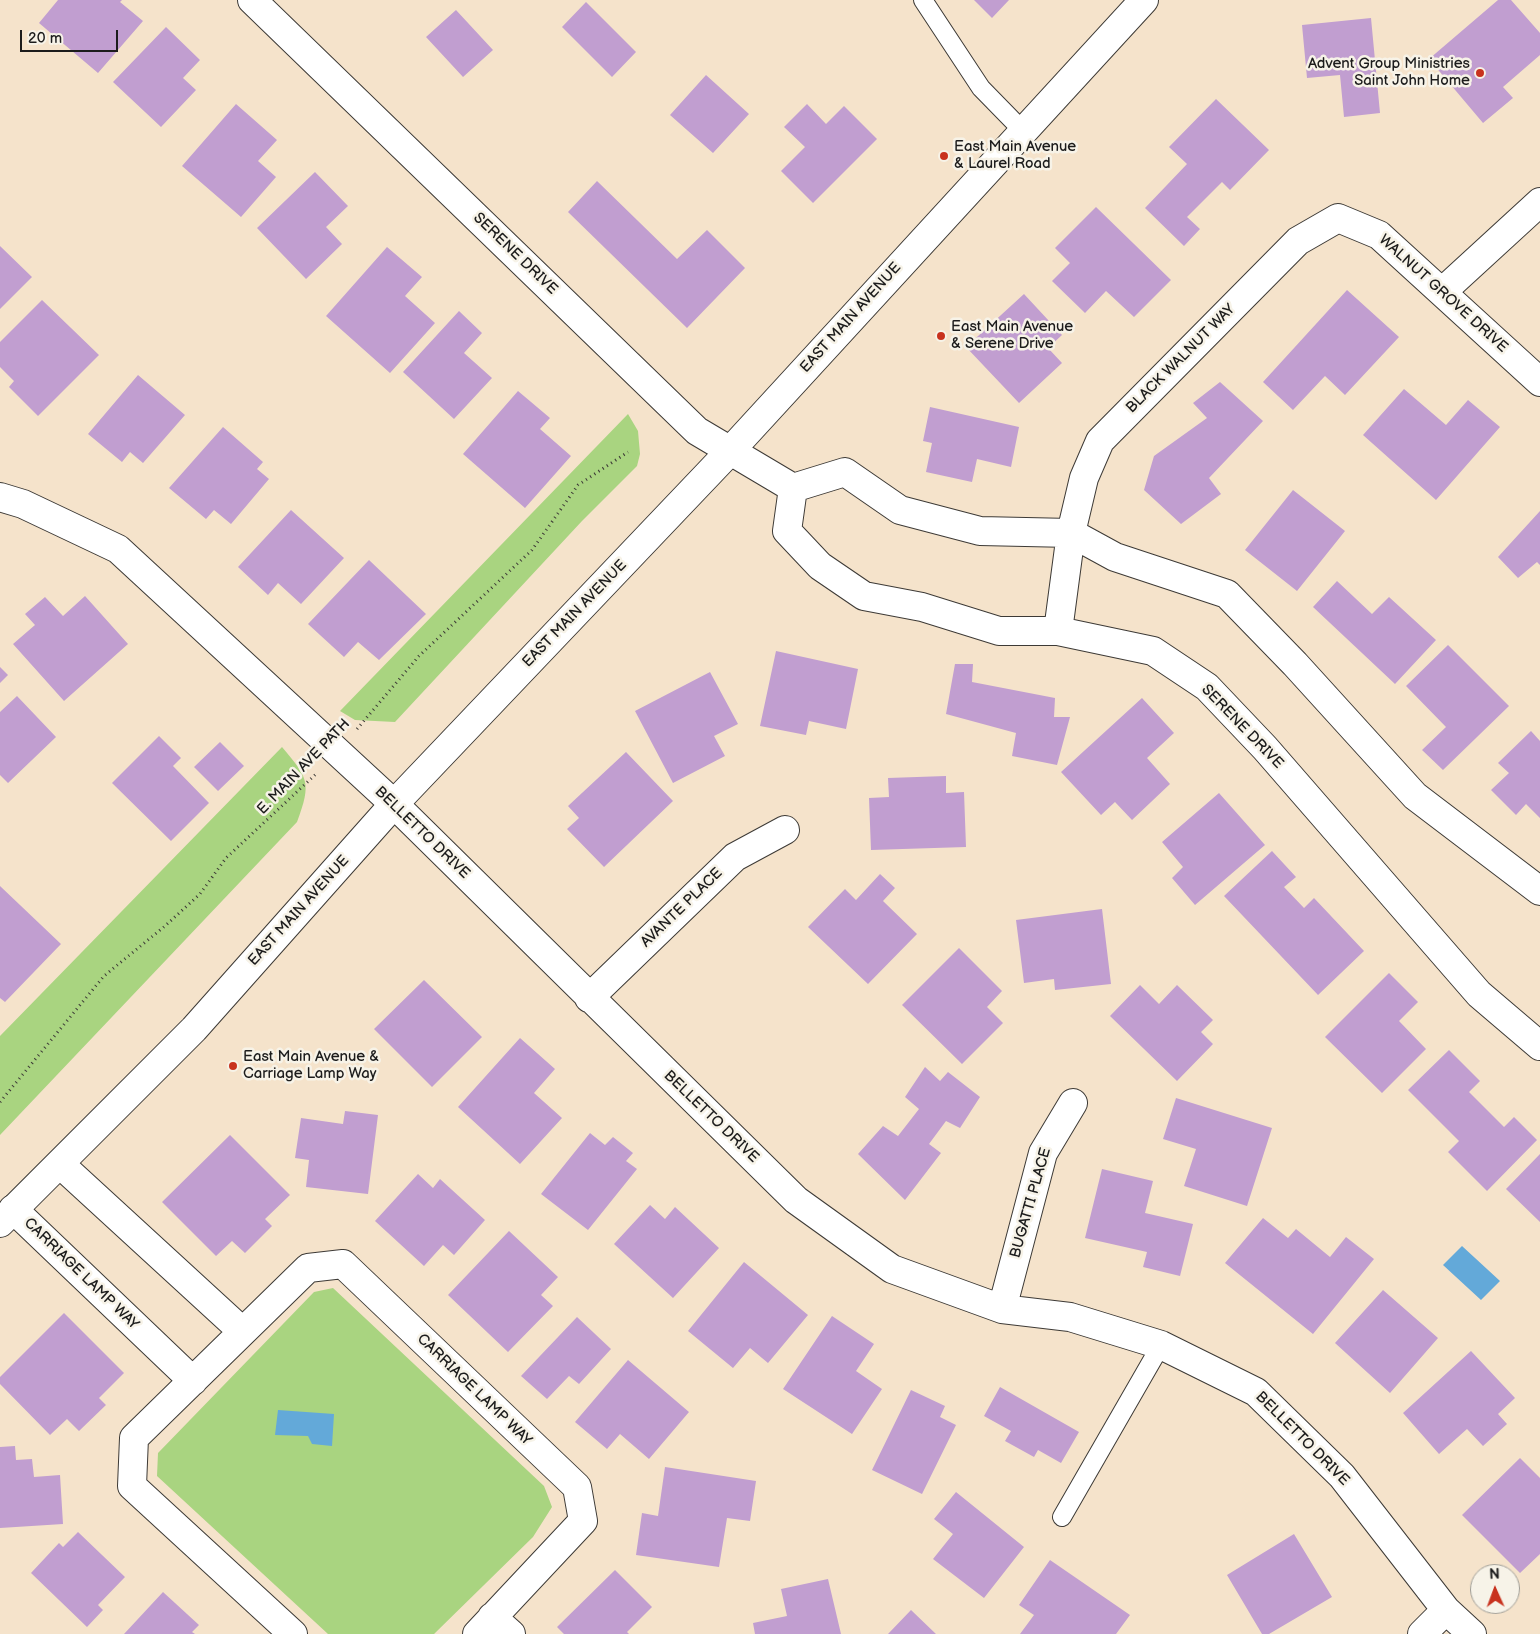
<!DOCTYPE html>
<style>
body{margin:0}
#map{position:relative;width:1540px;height:1634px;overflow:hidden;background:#f5e3cb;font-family:"Balsamiq Sans",sans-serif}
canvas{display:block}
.north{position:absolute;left:1470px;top:1564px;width:50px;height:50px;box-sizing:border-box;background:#f7f3e8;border:1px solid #9f9d96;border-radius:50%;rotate:358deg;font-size:14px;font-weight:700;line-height:20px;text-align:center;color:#1c1c1c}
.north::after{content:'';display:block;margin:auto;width:18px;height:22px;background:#c8321e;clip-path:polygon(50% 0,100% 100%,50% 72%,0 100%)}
.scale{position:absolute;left:20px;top:30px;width:98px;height:22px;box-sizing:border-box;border:2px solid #1c1c1c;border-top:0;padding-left:6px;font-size:15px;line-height:18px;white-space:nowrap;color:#1c1c1c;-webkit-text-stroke:4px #f7f3e8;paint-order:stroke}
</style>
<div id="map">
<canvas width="1540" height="1634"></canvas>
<div class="north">N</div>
<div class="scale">20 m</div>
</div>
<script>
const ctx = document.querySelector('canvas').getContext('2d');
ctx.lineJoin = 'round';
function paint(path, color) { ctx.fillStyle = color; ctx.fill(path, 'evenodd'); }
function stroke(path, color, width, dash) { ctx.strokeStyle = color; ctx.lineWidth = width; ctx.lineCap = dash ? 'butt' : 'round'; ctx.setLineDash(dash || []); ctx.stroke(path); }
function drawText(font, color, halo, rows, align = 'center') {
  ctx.font = font + ' "Balsamiq Sans",sans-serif'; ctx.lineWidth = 5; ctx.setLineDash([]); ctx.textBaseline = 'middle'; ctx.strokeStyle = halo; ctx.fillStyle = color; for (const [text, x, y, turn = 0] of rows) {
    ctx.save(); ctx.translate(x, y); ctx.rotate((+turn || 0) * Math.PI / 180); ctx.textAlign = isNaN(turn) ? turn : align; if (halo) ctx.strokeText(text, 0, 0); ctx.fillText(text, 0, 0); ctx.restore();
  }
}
const green = new Path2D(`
 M628 414 638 431 640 454 637 466 582 521 395 722 355 720 340 711Z
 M282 747C308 778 312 782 297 822L0 1135V1036Z
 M333 1288 544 1486 552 1507 533 1537 434 1634H328L157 1476 158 1453 314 1292Z`);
const water = new Path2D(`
 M1462 1246 1500 1281 1481 1300 1443 1265Z
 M278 1410 334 1414 332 1446 312 1444 308 1436 275 1435Z`);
const building = new Path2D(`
 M58 0H122L120 2 143 21 98 73 39 23Z
 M974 0H1009L992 18Z
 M1498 0H1511L1540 33V55L1503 87 1513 98 1483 123 1429 59Z
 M586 2 636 52 612 77 562 27Z
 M456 10 493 50 463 77 426 37Z
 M1371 18 1380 113 1344 117 1340 75 1307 78 1302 25Z
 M166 27 200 60 183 78 196 90 161 127 113 82Z
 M706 75 749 114 713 153 670 115Z
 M1216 99 1269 150 1230 190 1222 182 1187 217 1200 229 1184 246 1145 208 1187 164 1169 147Z
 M236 104 277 140 258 161 276 177 241 217 182 166Z
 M807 104 826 124 844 106 877 139 813 203 781 171 805 147 784 127Z
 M315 172 348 206 326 227 342 244 306 279 257 228Z
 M597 181 677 259 707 230 745 268 687 328 568 212Z
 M1096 207 1171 280 1134 317 1106 291 1085 313 1052 281 1070 263 1055 248Z
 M0 246 32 277 0 309Z
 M387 247 422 277 405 296 435 323 390 373 326 316Z
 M1347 290 1399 337 1345 395 1325 376 1293 410 1263 382Z
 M1024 294 1062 335 1048 348 1062 363 1019 403 966 347Z
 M42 300 99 355 38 416 9 387 14 381 0 367V342Z
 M459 311 482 333 464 353 492 378 454 419 403 372Z
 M138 375 185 415 143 463 130 452 122 462 88 434Z
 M1220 382 1263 421 1209 478 1221 494 1181 524 1144 490 1154 456 1207 418 1193 403Z
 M1404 389 1446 425 1468 400 1500 427 1436 500 1363 435Z
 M518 391 550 418 540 429 571 456 525 508 463 454Z
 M930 407 1019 427 1011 467 977 459 972 482 926 472 932 443 923 441Z
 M223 427 263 462 257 469 269 479 231 524 214 510 206 519 169 488Z
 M1293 490 1345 531 1297 591 1245 550Z
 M291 510 344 558 301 604 278 583 268 595 238 567Z
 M1540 511V565L1537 562 1518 578 1498 557Z
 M369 560 426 614 379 660 358 642 344 657 308 624Z
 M1337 581 1372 614 1389 597 1436 640 1395 684 1313 607Z
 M85 596 128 644 64 701 13 644 35 625 25 614 45 597 63 616Z
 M1448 645 1509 706 1443 770 1422 750 1446 727 1406 686Z
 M776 651 858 669 846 729 809 721 806 735 760 726Z
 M955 664H973L972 682 1055 698 1054 717H1070L1057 765 1012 756 1016 733 946 714Z
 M0 667 8 675 0 683Z
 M710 672 738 724 714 736 725 756 673 783 635 711Z
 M17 696 56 737 8 783 0 775V712Z
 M1142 698 1174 733 1147 758 1170 784 1132 820 1115 802 1101 815 1061 772Z
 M1531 731 1540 741V818L1526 804 1516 815 1491 790 1509 773 1498 763Z
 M159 736 181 758 173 766 209 803 171 841 112 783Z
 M220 742 244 766 218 791 194 767Z
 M626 752 673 801 604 867 567 829 579 818 568 806Z
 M946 776V793L964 792 966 847 871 850 869 798 889 797 888 778Z
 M1219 793 1265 845 1195 905 1172 878 1183 867 1162 842Z
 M1272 851 1296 877 1284 887 1304 908 1314 898 1364 951 1318 995 1224 896Z
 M880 874 895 888 883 901 917 934 868 984 808 927 845 889 856 900Z
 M0 886 61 944 5 1002 0 998Z
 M1102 909 1111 984 1055 990 1054 979 1024 983 1016 920Z
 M959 948 1002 991 987 1007 1003 1023 962 1064 902 1005Z
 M1389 973 1418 1002 1399 1021 1426 1049 1382 1093 1325 1037Z
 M424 980 482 1037 432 1087 374 1029Z
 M1140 985 1159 1004 1177 985 1213 1020 1201 1032 1213 1044 1177 1081 1110 1016Z
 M520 1038 555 1069 534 1093 562 1118 520 1164 458 1107Z
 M1449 1050 1480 1081 1469 1092 1504 1127 1514 1117 1537 1140 1487 1191 1448 1152 1459 1141 1408 1090Z
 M925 1067 940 1081 948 1072 980 1097 960 1128 946 1121 929 1144 941 1153 905 1200 858 1154 883 1126 898 1136 919 1109 905 1097Z
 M1176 1098 1272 1128 1247 1206 1184 1186 1196 1149 1163 1139Z
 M345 1111 378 1115 368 1194 306 1187 309 1160 295 1158 301 1118 343 1124Z
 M590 1133 605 1145 613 1137 633 1153 626 1161 637 1169 588 1230 541 1194Z
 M230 1135 290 1195 265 1219 272 1226 245 1253 232 1241 216 1256 162 1202Z
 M1540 1154V1222L1506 1189Z
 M1102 1169 1153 1181 1145 1213 1193 1224 1180 1276 1143 1267 1147 1252 1085 1238Z
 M418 1174 433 1188 440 1179 485 1220 454 1255 443 1245 424 1266 375 1221Z
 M650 1205 665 1219 675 1207 719 1248 673 1298 614 1244Z
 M1263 1218 1288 1238 1296 1229 1330 1257 1346 1237 1374 1259 1313 1334 1225 1263Z
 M509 1231 558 1277 541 1295 553 1306 508 1352 448 1295Z
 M744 1262 808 1315 768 1363 750 1348 733 1368 688 1331Z
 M1383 1290 1438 1338 1390 1393 1335 1343Z
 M64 1313 124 1373 99 1398 106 1405 79 1431 67 1419 50 1435 0 1384V1377Z
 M832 1316 874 1344 856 1371 882 1389 852 1434 783 1389Z
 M577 1317 611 1349 579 1384 569 1376 547 1399 521 1376Z
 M1471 1351 1515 1398 1498 1414 1507 1424 1483 1446 1467 1429 1439 1454 1403 1413Z
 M628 1360 689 1412 649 1459 620 1434 607 1449 575 1422Z
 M1000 1387 1079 1432 1061 1463 1038 1450 1034 1457 1005 1441 1011 1431 984 1416Z
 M911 1390 945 1406 940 1417 956 1425 922 1494 872 1470Z
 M15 1446 16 1460 32 1459 34 1477 60 1475 63 1524 0 1528V1447Z
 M1520 1458 1540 1478V1554L1520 1573 1462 1515Z
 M665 1467 756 1481 750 1521 727 1518 719 1567 636 1555 642 1513 658 1516Z
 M956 1492 1024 1547 984 1598 933 1559 953 1534 934 1519Z
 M78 1532 125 1577 98 1605 103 1610 87 1627 31 1573 59 1543 63 1547Z
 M1294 1534 1332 1597 1269 1634H1262L1227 1575Z
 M1050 1560 1130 1615 1116 1634H1020L1034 1615 1019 1605Z
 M615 1570 652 1607 627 1632 629 1634H564L557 1627Z
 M828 1579 841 1634H755L753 1623 787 1616 781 1589Z
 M163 1592 199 1625 192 1632 195 1634H124Z
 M911 1610 936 1634H888Z`);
const path = new Path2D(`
 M357 729 419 656 532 550 578 485 628 452
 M0 1102 104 976 165 926 200 894 226 858 316 774`);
const service = new Path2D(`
 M923 0 981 88 1023 131
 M1062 1517 1161 1345`);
const minor = new Path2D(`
 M252 0 697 431 793 488 845 472 900 510 980 531 1071 533 1115 557 1227 594 1295 664 1415 796 1540 891
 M1443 291 1540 202
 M793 488 787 531 820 566 864 596 922 607 999 631H1058L1153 651 1207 687 1265 748 1479 994 1540 1046
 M0 497 23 504 118 549 394 804 796 1200 892 1269 1002 1309 1070 1317 1161 1345 1256 1392 1342 1476 1446 1610 1472 1634
 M1058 631 1071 533 1084 478 1100 441 1298 241 1338 218 1379 235 1540 382
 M589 998 735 857 785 830
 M60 1164 242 1331
 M13 1209 193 1381
 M1002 1309 1043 1153 1073 1103
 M492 1617 511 1634
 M293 1634 132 1486 134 1438 308 1268 343 1264 577 1487 583 1521 477 1634
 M1422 1634 1446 1610`);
const secondary = new Path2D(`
 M0 1223 194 1029 394 804 731 450 1144 0`);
const markers = [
 [1480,73,5,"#c8321e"],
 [944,156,5,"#c8321e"],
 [941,336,5,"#c8321e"],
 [233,1066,5,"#c8321e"]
];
const poiNames = [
 ["Advent Group Ministries",1470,64,"right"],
 ["Saint John Home",1470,81,"right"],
 ["East Main Avenue",954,147],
 ["& Laurel Road",954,164],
 ["East Main Avenue",951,327],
 ["& Serene Drive",951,344],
 ["East Main Avenue &",243,1057],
 ["Carriage Lamp Way",243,1074]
];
const streetNames = [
 ["SERENE DRIVE",515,254,44],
 ["WALNUT GROVE DRIVE",1443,294,42],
 ["EAST MAIN AVENUE",851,318,-48],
 ["BLACK WALNUT WAY",1181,359,-45],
 ["EAST MAIN AVENUE",575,614,-46],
 ["SERENE DRIVE",1242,727,46],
 ["E. MAIN AVE PATH",304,767,-46],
 ["BELLETTO DRIVE",422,833,44],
 ["AVANTE PLACE",682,908,-44],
 ["EAST MAIN AVENUE",299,911,-48],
 ["BELLETTO DRIVE",711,1117,44],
 ["BUGATTI PLACE",1031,1203,-74],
 ["CARRIAGE LAMP WAY",81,1274,44],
 ["CARRIAGE LAMP WAY",474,1390,44],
 ["BELLETTO DRIVE",1302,1439,45]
];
paint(green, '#a9d480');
paint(water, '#63a9d9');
paint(building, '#c19ed0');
stroke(service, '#3d3a36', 20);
stroke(minor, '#3d3a36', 30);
stroke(secondary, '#3d3a36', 30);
stroke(path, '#3d3a36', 3, [1, 4]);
stroke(service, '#fff', 18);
stroke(minor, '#fff', 28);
stroke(secondary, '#fff', 28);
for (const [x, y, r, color] of markers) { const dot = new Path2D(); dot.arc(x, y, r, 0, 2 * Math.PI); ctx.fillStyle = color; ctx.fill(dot); stroke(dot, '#f7f3e8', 2); }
drawText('15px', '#1c1c1c', '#f7f3e8', poiNames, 'left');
drawText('15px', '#1c1c1c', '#f7f3e8', streetNames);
</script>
